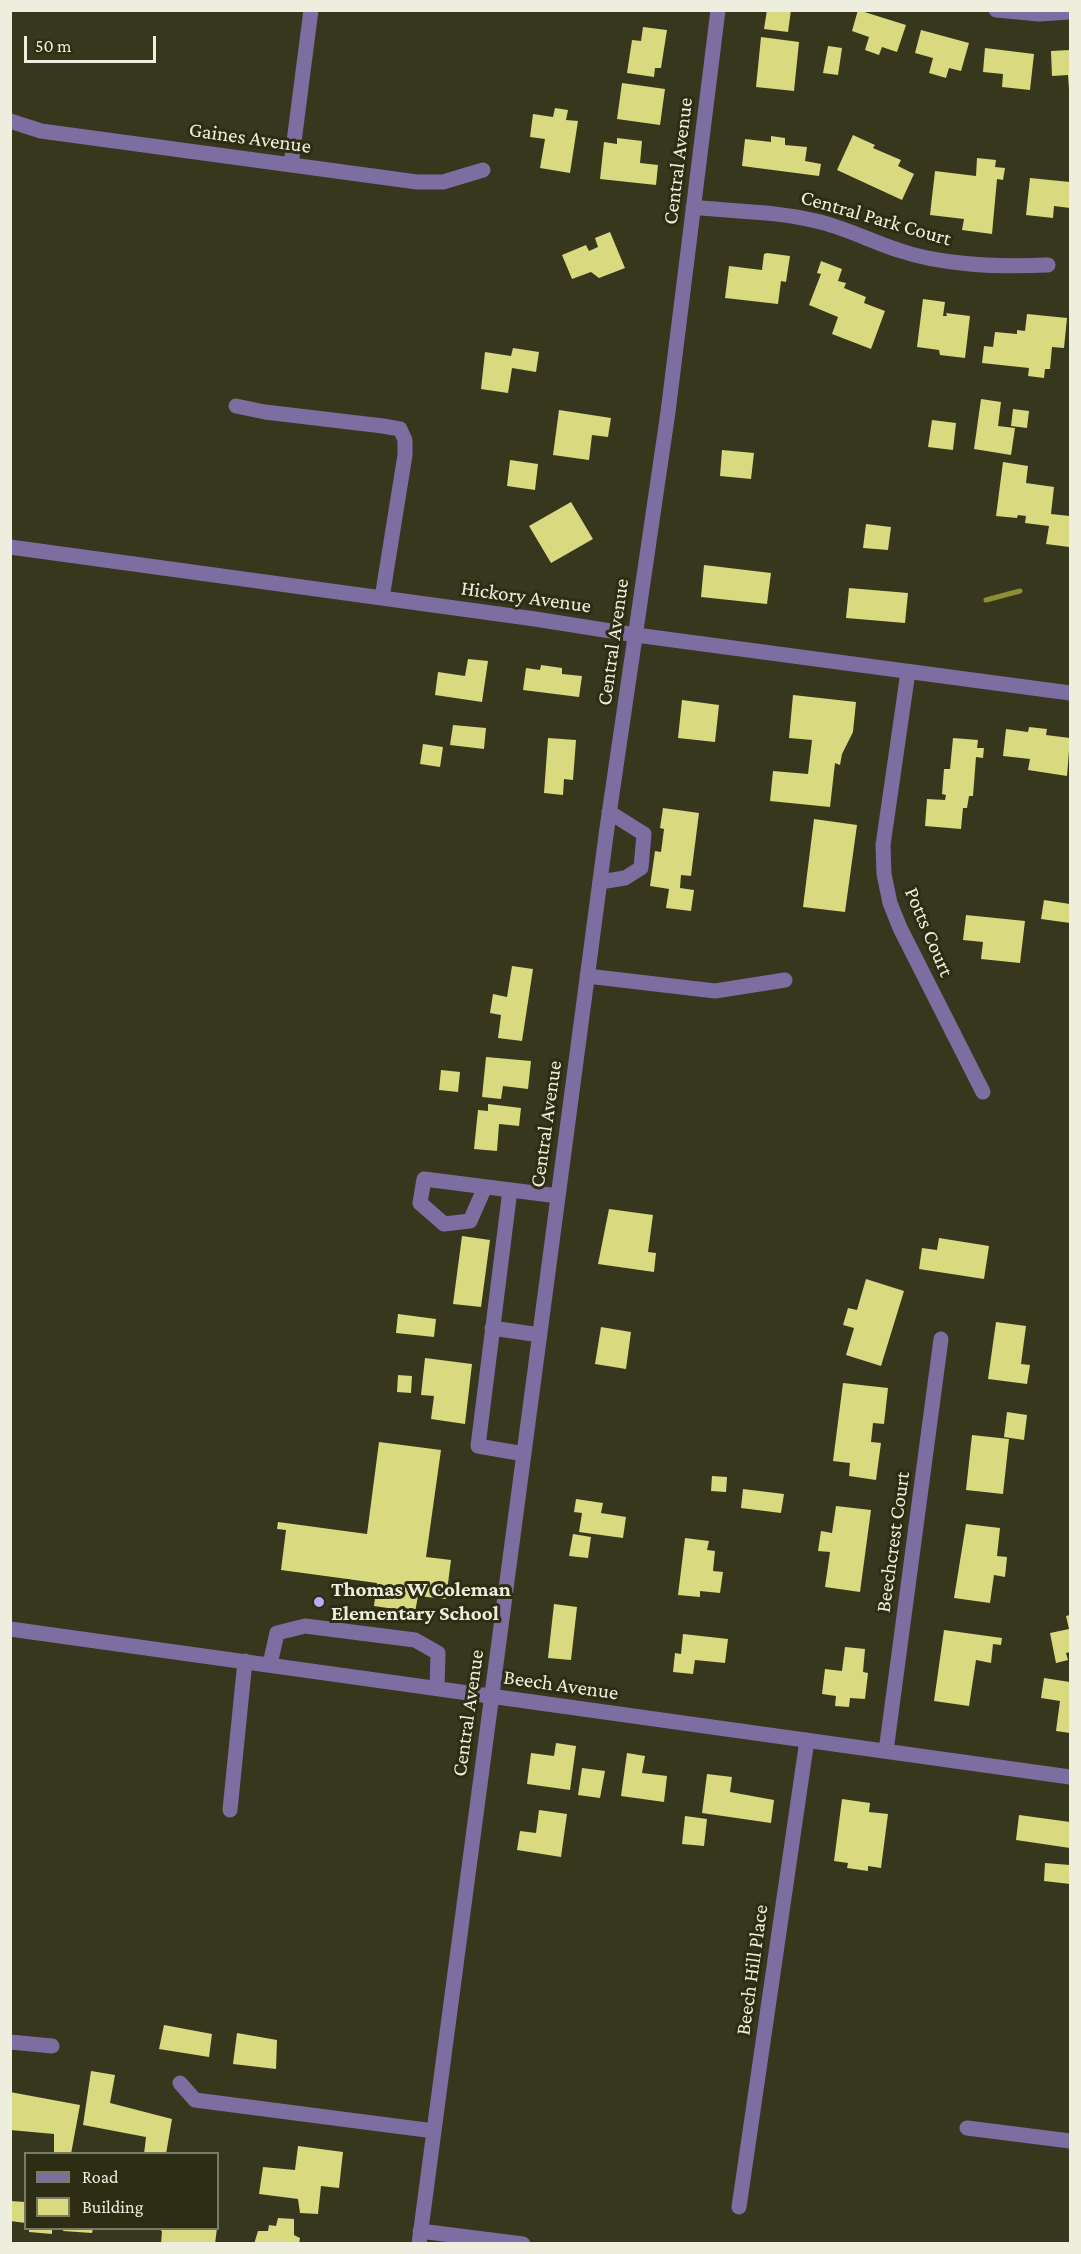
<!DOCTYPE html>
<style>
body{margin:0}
#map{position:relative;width:1081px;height:2254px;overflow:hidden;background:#37371e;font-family:"Crimson Pro",serif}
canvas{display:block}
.frame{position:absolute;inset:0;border:12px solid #eeeedf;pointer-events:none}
.legend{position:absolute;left:24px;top:2152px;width:195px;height:78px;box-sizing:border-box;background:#2d2d14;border:2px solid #7a7a65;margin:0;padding:8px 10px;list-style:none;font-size:18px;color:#eeeedf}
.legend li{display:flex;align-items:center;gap:12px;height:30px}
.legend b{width:30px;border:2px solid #7a7a65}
.scale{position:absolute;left:24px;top:36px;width:132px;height:27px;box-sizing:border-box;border:3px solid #eeeedf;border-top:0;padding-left:8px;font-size:18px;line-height:21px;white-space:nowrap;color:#eeeedf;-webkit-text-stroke:4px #2d2d14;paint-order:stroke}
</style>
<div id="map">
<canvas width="1081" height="2254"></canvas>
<div class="frame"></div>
<ul class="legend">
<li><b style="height:8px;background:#7c6ea1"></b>Road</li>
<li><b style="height:16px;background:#d9d97f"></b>Building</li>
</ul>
<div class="scale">50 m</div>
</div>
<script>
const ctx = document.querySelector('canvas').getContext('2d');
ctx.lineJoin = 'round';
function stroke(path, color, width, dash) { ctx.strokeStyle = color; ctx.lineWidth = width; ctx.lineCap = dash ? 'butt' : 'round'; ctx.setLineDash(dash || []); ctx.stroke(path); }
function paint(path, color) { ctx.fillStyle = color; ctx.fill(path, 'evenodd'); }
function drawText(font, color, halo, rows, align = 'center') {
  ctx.font = font + ' "Crimson Pro",serif'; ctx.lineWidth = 6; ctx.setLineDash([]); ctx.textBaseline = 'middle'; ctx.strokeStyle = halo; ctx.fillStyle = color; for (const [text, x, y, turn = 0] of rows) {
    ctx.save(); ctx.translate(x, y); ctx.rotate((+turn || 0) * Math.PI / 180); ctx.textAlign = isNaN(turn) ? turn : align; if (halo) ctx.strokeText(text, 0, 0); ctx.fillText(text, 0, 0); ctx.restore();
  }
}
const stream = new Path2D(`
 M986 600 1020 591`);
const building = new Path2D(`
 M767 10H791L788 32 764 29Z
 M858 10 906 25 897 52 882 47 879 55 865 50 869 37 852 31Z
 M643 27 667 30 661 68H655L654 77 627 73 632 40 641 41Z
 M921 30 969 43 961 71 949 68 946 78 929 73 933 58 915 53Z
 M761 37 799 42 794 91 756 87Z
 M828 46 842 48 838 75 823 73Z
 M985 48 1034 54 1030 90 1002 87 1003 74 983 72Z
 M1070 50V89H1069L1068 75 1052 76 1051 51Z
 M622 83 665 89 660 125 617 119Z
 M555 108 568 110 566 120 578 121 570 173 540 168 545 139 530 137 533 114 553 117Z
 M853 135 875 145 873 148 901 160 898 166 914 174 902 200 837 170Z
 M771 136 785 138V145L807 147 805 161 821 164 819 176 742 166 745 139 771 142Z
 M617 138 642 141 640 163 658 165 656 185 600 179 604 142 617 144Z
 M977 158 996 160 995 167 1005 168 1003 180 997 179 992 234 962 230 964 219 930 215 935 171 976 176Z
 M1030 178 1070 182V208L1054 206 1053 218 1026 215Z
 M610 232 625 268 599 278 591 272 572 279 562 255 586 245 589 251 598 247 595 238Z
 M767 253 790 256 786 282 781 281 778 304 725 298 729 266 762 270 764 254Z
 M821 261 842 269 838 281 846 283 844 288 866 297 864 303 885 311 871 349 832 334 838 317 809 305 821 274 817 273Z
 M923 299 945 302 943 316H947L946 313 970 316 965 358 940 355 939 350 917 347Z
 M1027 314 1067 318 1064 348 1052 347 1050 369H1045L1044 378 1028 376 1029 368 982 363 984 346 993 347 995 332 1017 334V330L1025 331Z
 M513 348 539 352 536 372 512 368 508 393 481 389 485 352 511 356Z
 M981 399 1001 402 998 426 1015 428 1011 455 974 449Z
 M1013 409 1029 411 1027 428 1011 426Z
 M559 410 611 418 608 437 592 435 589 460 553 455Z
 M932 420 956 423 953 450 928 447Z
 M722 450 754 453 751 479 720 476Z
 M510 460 538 464 535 490 507 486Z
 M1003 462 1028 466 1026 483 1054 487 1051 514 1070 516 1069 547 1046 544 1049 526 1025 523 1026 516 1018 515 1017 518 996 516Z
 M571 502 593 539 551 563 529 526Z
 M866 524 891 527 888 550 863 548Z
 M704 565 771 573 767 604 701 597Z
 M849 588 908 593 905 623 846 618Z
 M468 659 488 661 482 702 435 695 438 672 465 676Z
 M541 665 562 668V674L582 676 579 697 523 690 526 668 540 670Z
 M793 695 856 702 853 732 842 754 840 765 835 763 830 807 770 801 773 771 808 774 812 740 789 738Z
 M682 700 719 705 715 742 678 738Z
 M453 725 486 728 484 749 450 745Z
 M1029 727 1047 729 1046 735 1070 738 1067 776 1028 770 1030 759 1003 756 1006 729 1028 732Z
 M548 738 576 740 573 780 564 779 563 795 544 793Z
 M953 738 978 740 977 748H984L983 758 976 757 973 796H969L967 808H963L961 829 925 826 927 799 945 800 946 795 942 794 944 769H950Z
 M423 744 443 747 440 767 420 764Z
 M663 808 699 813 691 876 681 875 680 888 694 890 691 911 666 908 669 889 650 886 655 851 661 852 664 829 660 828Z
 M814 819 857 825 845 912 803 907Z
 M1044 900 1070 904V923L1041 919Z
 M966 915 1025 921 1020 963 981 959 983 942 963 940Z
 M512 966 533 969 522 1041 498 1038 501 1015 490 1013 493 994 507 997Z
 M486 1057 531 1061 528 1089 503 1086 501 1099 482 1097Z
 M441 1070 460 1072 458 1092 439 1090Z
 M488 1104 521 1108 519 1126 499 1124 497 1151 474 1149 478 1110 488 1111Z
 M609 1209 653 1215 648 1252 656 1253 654 1272 598 1264Z
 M462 1236 490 1240 481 1307 453 1304Z
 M939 1238 989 1246 984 1279 919 1269 922 1248 937 1250Z
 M866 1279 904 1291 881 1366 846 1355 854 1328 843 1325 848 1308 857 1310Z
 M398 1314 436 1319 434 1337 396 1333Z
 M996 1322 1026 1326 1021 1364 1030 1365 1027 1384 988 1379Z
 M601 1327 631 1332 626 1369 595 1364Z
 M425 1358 472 1364 465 1424 431 1419 434 1396 421 1395Z
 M398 1375 412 1376 411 1393 397 1392Z
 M843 1383 888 1388 884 1424 873 1423 871 1442 881 1443 876 1480 849 1476 850 1463 833 1461Z
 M1007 1412 1027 1415 1024 1440 1004 1437Z
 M972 1435 1009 1439 1003 1494 966 1490Z
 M379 1442 441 1450 426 1557 451 1560 446 1599 418 1596 415 1612 374 1606 377 1583 281 1570 286 1530 277 1529 278 1522 367 1534Z
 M712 1476 727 1477 726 1492 711 1491Z
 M743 1489 784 1494 781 1513 741 1508Z
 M576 1499 603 1503 601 1513 626 1517 623 1538 579 1532 582 1513 574 1512Z
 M836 1506 871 1510 860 1592 825 1587 830 1552 818 1551 821 1531 832 1533Z
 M966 1524 1000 1528 997 1556 1007 1557 1005 1577 994 1575 990 1603 954 1598Z
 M573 1534 591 1537 588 1558 569 1556Z
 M685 1538 709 1541 707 1550 715 1551 713 1571 723 1572 720 1593 700 1591V1597L678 1595Z
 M554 1604 577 1607 571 1660 548 1658Z
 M1070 1615V1652L1066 1653 1068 1660 1056 1663 1050 1633 1069 1629 1066 1616Z
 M944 1630 1002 1638 1001 1645 993 1644 991 1663 976 1660 969 1706 934 1701Z
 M683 1634 728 1639 725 1663 695 1660 693 1674 673 1672 675 1653 681 1654Z
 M845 1647 865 1649 863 1672 868 1673 865 1699 850 1698 849 1707 835 1706 836 1696 822 1694 825 1669 842 1671Z
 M1044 1678 1070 1682V1733L1056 1731 1060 1701 1041 1698Z
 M556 1743 576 1746 570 1790 527 1784 531 1753 554 1756Z
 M627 1753 645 1756 642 1773 667 1776 664 1802 621 1796Z
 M582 1768 605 1771 600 1798 578 1795Z
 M707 1774 732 1777 730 1792 774 1800 771 1823 702 1813Z
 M842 1799 870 1803 869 1812 888 1814 881 1868 868 1866V1871L847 1868 848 1863 834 1861Z
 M539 1810 567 1814 561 1857 517 1850 520 1831 536 1833Z
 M1019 1815 1070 1822V1848L1016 1840Z
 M685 1816 707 1819 704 1846 682 1844Z
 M1045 1863 1070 1865V1884L1044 1881Z
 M164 2025 212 2034 209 2057 159 2049Z
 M237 2033 277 2040 276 2069 233 2064Z
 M91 2071 115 2075 110 2103 172 2119 166 2154H144L146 2137 83 2125Z
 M10 2092 80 2105 71 2154 54 2152V2134L10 2130Z
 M298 2146 343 2152 339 2188 321 2186 318 2214 300 2213 298 2199 259 2194 263 2167 295 2170Z
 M10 2201 26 2202V2223L10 2221Z
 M278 2218 294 2219V2235L300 2238 299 2244H254L258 2231H268L269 2225 276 2226Z
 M29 2228H52V2234L29 2232Z
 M64 2228H93L92 2233 63 2231Z
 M156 2228H217L215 2244H161L162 2231Z`);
const minor = new Path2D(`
 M996 10 1039 14 1070 12
 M10 121 41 131 417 182H443L483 170
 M291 165 311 10
 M693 207C734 212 775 211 816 221 844 227 870 241 898 250 944 266 999 267 1048 265
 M236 406 265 412 383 426 400 429 405 440V455L382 598
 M10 547 535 619 636 635 1070 693
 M908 672 883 845 884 874 890 903 900 928 983 1092
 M600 882 625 878 641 868 644 834 609 812
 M587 976 715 991 785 980
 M485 1187 470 1221 444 1224 420 1203 424 1179 558 1196
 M510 1190 478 1446 524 1454
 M492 1328 540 1335
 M10 1629 1070 1777
 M270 1664 277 1633 305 1626 415 1640 438 1653 437 1688
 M886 1751 941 1339
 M230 1810 245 1661
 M10 2042 52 2046
 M180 2083 195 2100 434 2131
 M967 2128 1070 2141
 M739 2207 807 1740
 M420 2231 523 2244
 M419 2244 607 828 668 412 718 10`);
const markers = [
 [319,1602,6,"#bda9f5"]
];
const streetNames = [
 ["Gaines Avenue",250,138,8],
 ["Central Avenue",678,161,-83],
 ["Central Park Court",876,218,16],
 ["Hickory Avenue",526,597,8],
 ["Central Avenue",613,642,-82],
 ["Potts Court",929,932,67],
 ["Central Avenue",546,1124,-82],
 ["Beechcrest Court",893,1542,-82],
 ["Beech Avenue",561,1685,8],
 ["Central Avenue",468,1713,-82],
 ["Beech Hill Place",752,1970,-82]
];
const poiNames = [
 ["Thomas W Coleman",331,1590],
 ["Elementary School",331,1614]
];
stroke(stream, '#8f8e33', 5);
paint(building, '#d9d97f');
stroke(minor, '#7c6ea1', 15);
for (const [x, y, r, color] of markers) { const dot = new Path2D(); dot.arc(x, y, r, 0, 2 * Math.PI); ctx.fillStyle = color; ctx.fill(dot); stroke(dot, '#2d2d14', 2); }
drawText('21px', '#eeeedf', '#2d2d14', streetNames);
drawText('bold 21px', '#eeeedf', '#2d2d14', poiNames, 'left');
</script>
